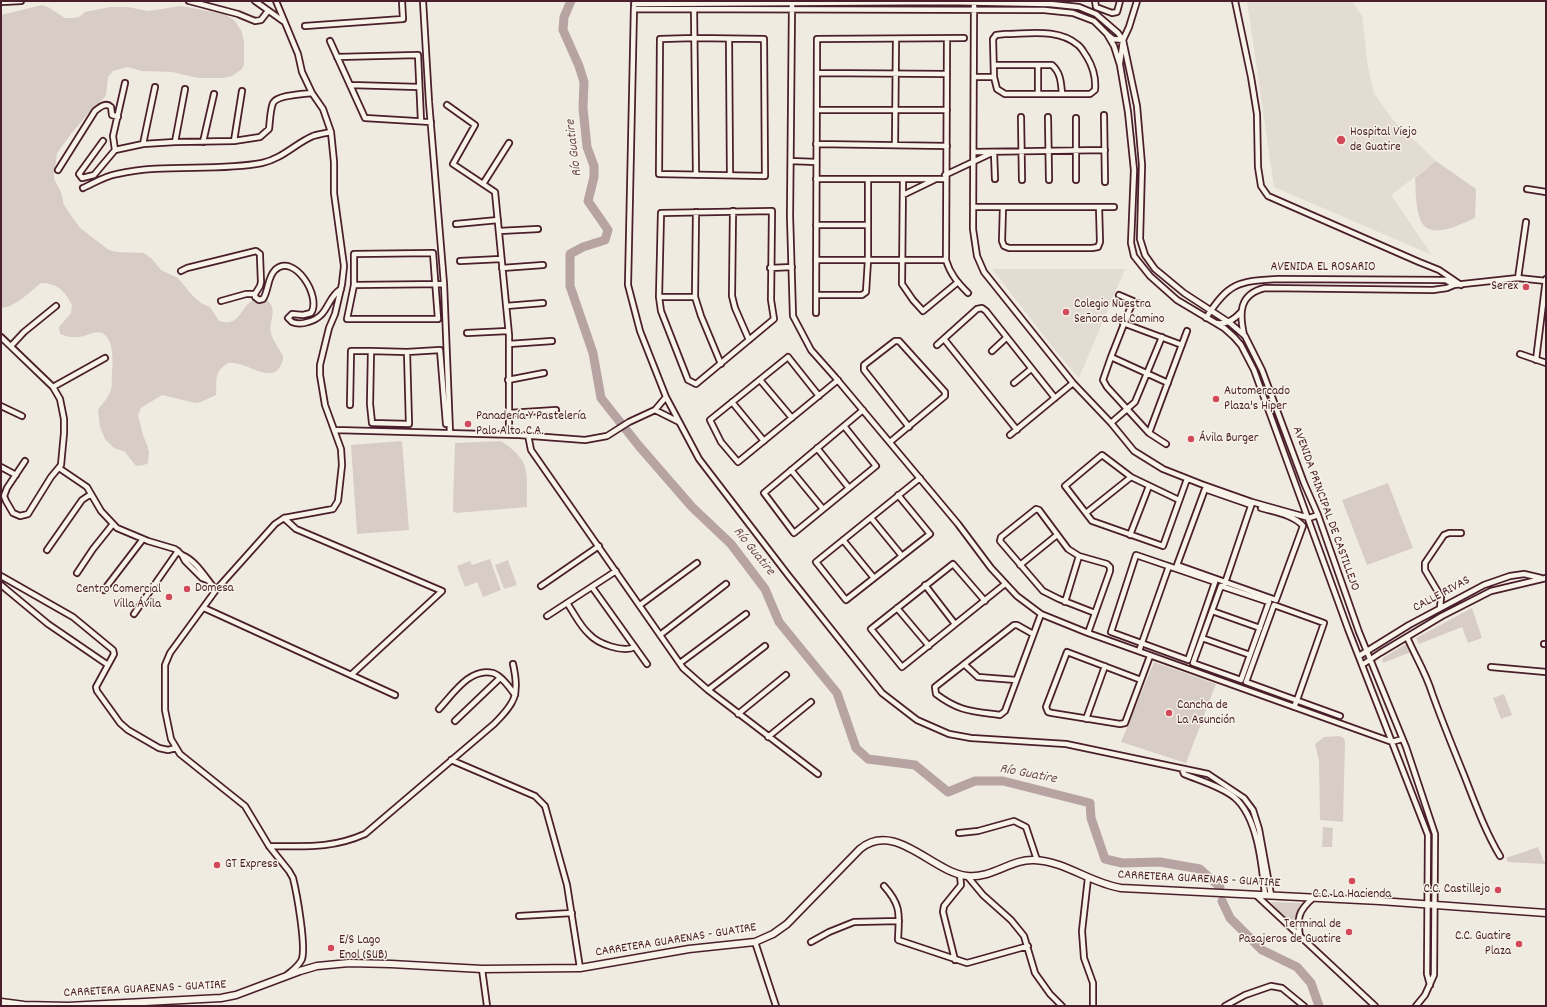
<!DOCTYPE html>
<meta charset="utf-8">
<style>
body{margin:0}
#map{position:relative;width:1547px;height:1007px;overflow:hidden;background:#f0ebe0;font-family:Dekko,sans-serif}
canvas{display:block}
.frame{position:absolute;inset:0;border:2px solid #4a1f2b;pointer-events:none}
</style>
<div id="map">
<canvas width="1547" height="1007"></canvas>
<div class="frame"></div>
</div>
<script>
const ctx = document.querySelector('canvas').getContext('2d');
ctx.lineJoin = 'round';
function paint(path, color) { ctx.fillStyle = color; ctx.fill(path, 'evenodd'); }
function stroke(path, color, width, dash) { ctx.strokeStyle = color; ctx.lineWidth = width; ctx.lineCap = dash ? 'butt' : 'round'; ctx.setLineDash(dash || []); ctx.stroke(path); }
function drawText(font, color, halo, rows, align = 'center') {
  ctx.font = font + ' Dekko,sans-serif'; ctx.lineWidth = 3; ctx.setLineDash([]); ctx.textBaseline = 'middle'; ctx.strokeStyle = halo; ctx.fillStyle = color; for (const [text, x, y, turn = 0] of rows) {
    ctx.save(); ctx.translate(x, y); ctx.rotate((+turn || 0) * Math.PI / 180); ctx.textAlign = isNaN(turn) ? turn : align; if (halo) ctx.strokeText(text, 0, 0); ctx.fillText(text, 0, 0); ctx.restore();
  }
}
const built = new Path2D(`
 M1247 1H1352L1362 16 1368 67 1374 93 1392 119 1436 161 1391 195 1432 255 1274 187Z
 M992 269H1125L1079 378 1058 354Z`);
const green = new Path2D(`
 M42 5 48 7 65 18H73L79 17 85 12 110 7H128L148 11 181 6 224 14 234 20 241 30 244 41V65L242 69 232 76 224 78H198L172 72 141 71 128 67 113 71 108 77 106 95 104 98 92 109 71 134 57 153 54 176V179L61 192 64 205 80 228 109 250 117 252 144 253 152 259 161 270 178 278 192 295 201 303 210 307 219 321C241 327 239 308 253 300H267C279 310 268 321 271 333 272 339 280 350 283 356 283 360 282 362 281 365 271 386 245 360 229 363 225 364 220 369 218 373 215 380 217 388 216 395L201 402 195 403 162 395 144 406 141 408 138 415 143 435 147 445 149 452 148 463 144 465 136 466 125 452 114 448 105 439 100 427 98 410C102 404 108 398 110 392 113 386 111 380 112 373 113 363 114 338 102 333 94 330 86 337 78 337 71 338 66 336 60 334L59 327 71 313 72 305C65 291 57 283 41 283 31 291 14 308 1 308V15Z
 M1436 161 1476 189 1475 218C1461 224 1428 242 1420 219 1415 206 1416 191 1415 178Z
 M402 441 409 530 357 534 351 445Z
 M501 441C533 462 526 473 527 507L456 513 453 511V507L455 443Z
 M1388 483 1413 548 1367 565 1342 500Z
 M490 559 501 590 483 597 477 582 465 587 457 566 470 561 472 565Z
 M508 560 517 585 504 589 495 565Z
 M1472 608 1482 638 1468 643 1462 627 1419 644 1416 638Z
 M1408 643 1411 652 1383 663 1382 660 1384 657Z
 M1154 662 1216 684 1186 763 1121 742Z
 M1504 694 1512 715 1501 719 1493 698Z
 M1339 736 1344 738 1345 741 1343 822 1320 820 1319 761 1315 744 1324 737Z
 M1323 827 1333 828 1332 847H1322Z
 M1538 847 1544 862 1546 861V864L1508 862 1506 858Z
 M1271 902 1301 903 1292 927Z`);
const river = new Path2D(`
 M571 1 564 17 563 30 579 66 584 82 583 108 587 147 594 166V177L588 201 608 230 605 240 583 247 570 254V286L593 353 601 398 639 446 692 507 731 544 765 589 779 622 837 693 856 748 868 759 915 765 948 792 975 781H1003L1090 803 1091 818 1105 859 1122 863 1160 862 1200 869 1220 887
 M1222 901 1230 918 1262 950 1297 967 1311 983 1319 1006`);
const street = new Path2D(`
 M189 1 238 14 255 21 261 20 268 11
 M255 1 283 21
 M276 1 298 54 302 72 312 93 323 109 331 132 334 162V193L344 266 342 284 335 314 329 328 320 365V375L325 405 341 449 342 465 338 501 333 509 284 518 275 524 216 590 170 653 165 665V710L171 739 180 754 245 806 269 846 289 871 293 878C297 894 306 945 302 959 299 966 293 970 287 975
 M423 1 429 102 444 284 450 433
 M1095 1 1096 7 1112 13 1117 12 1120 1
 M1235 1 1251 77 1257 114 1258 167 1261 186 1268 196 1419 262 1439 270 1461 285
 M1 2 21 1
 M634 4 945 2 1050 4 1079 7 1096 14 1118 33 1123 40 1137 106 1142 165 1140 239 1145 255 1155 269 1184 293 1230 323 1245 336 1262 370 1304 483 1318 515 1359 632 1406 747 1435 834 1434 975 1425 995 1416 1006
 M792 6 790 216 793 316 811 350 835 377 958 524 991 568 1017 596 1041 614 1088 633 1392 742 1402 739
 M974 6 973 229 977 256 984 272 1073 383 1111 423 1134 451 1163 469 1201 484 1252 502 1309 518 1318 515
 M634 7 628 285 640 331 666 397 699 459 788 575 882 693 917 720 949 734 971 738 1066 744 1208 774 1244 798 1253 810 1259 829 1271 895
 M634 9 1044 10 1073 13 1094 21 1107 34 1114 46 1120 65 1128 112 1134 170 1131 243 1134 256 1150 276 1177 300 1224 328 1234 337 1241 345 1254 370 1348 629 1428 835 1427 974 1430 985
 M694 9 696 175
 M305 26 403 19 402 1
 M1005 34C1029 34 1058 28 1078 45 1082 48 1084 53 1087 57 1093 67 1096 79 1095 90L1090 94H1005L997 89 994 77 993 39 996 35Z
 M1108 35 1113 39 1123 40
 M695 38 764 39 765 176 659 174 660 39Z
 M729 39 730 175
 M947 39 946 260C950 274 958 283 968 293
 M330 41 365 118 431 122
 M337 57 418 55 421 121
 M1120 63 1123 40 1129 27 1137 1
 M994 65H1052C1061 73 1061 83 1062 94
 M1038 65V94
 M817 73 947 74
 M974 77H994
 M350 85 419 87
 M447 105 475 125 453 164 495 192 509 335V434
 M817 110H947
 M1104 115 1105 182
 M1021 117 1022 180
 M1048 117 1049 180
 M1076 118V180
 M103 141 79 174 82 178 94 175 115 150 143 144 175 142 234 141 260 137 269 129C270 121 270 111 273 103 277 95 303 94 312 93
 M234 141 242 91
 M175 142 185 89
 M203 142 214 94
 M143 144 155 87
 M816 144 947 146
 M895 145 896 39
 M115 150 113 136 125 83
 M974 152 1105 150
 M791 161 816 162
 M58 170 95 111C100 107 106 102 111 107L112 115 118 117
 M945 175 994 152 995 179
 M816 179H946
 M903 179 902 284 913 300 923 311 958 282
 M483 184 509 143
 M83 188C94 183 105 176 117 174 165 163 215 172 262 163 282 159 296 143 313 136 319 134 326 133 331 132
 M1527 189 1546 192
 M903 195 934 180
 M974 207H1114
 M1003 207 1002 241 1004 246 1009 248H1092L1098 247 1100 242 1099 207
 M733 211 732 296 735 308 749 340
 M772 211 771 300 774 319 696 384 688 380 661 311 659 297 661 213Z
 M696 212 695 297 701 316 721 364
 M456 224 498 220
 M816 225H868
 M499 231 538 229
 M433 253 438 319H347L354 285V254Z
 M816 260H946
 M460 261 501 259
 M502 268 543 265
 M770 268 792 267
 M181 271 187 268 256 251 260 254V257L261 282 260 286 255 294
 M1518 278 1526 222
 M354 285 444 284
 M255 294V297L259 300 263 299C269 290 267 278 275 270 294 252 322 297 311 313L303 315 292 314 288 318 292 322C297 324 302 324 308 322 329 317 326 298 341 289
 M816 295H862L866 292 868 260V179
 M1119 295 1140 304
 M659 297H695
 M221 301 246 294H255
 M1133 301 1111 357 1103 380 1107 387 1149 433 1166 444
 M506 306 543 303
 M816 313 817 39 964 38
 M1206 318C1228 283 1238 281 1278 279L1446 280 1454 285
 M1123 323 1182 345
 M1216 323C1226 325 1234 320 1241 312
 M467 333 508 331
 M1244 335C1239 313 1239 294 1265 288L1433 290 1447 288 1454 285 1518 278 1546 281
 M1 337 53 387 60 399 64 419V433L61 465 51 477 28 514 20 516 13 513 6 501 4 496 7 488 25 461
 M944 339 1017 430
 M509 344 552 341
 M937 345 977 309 982 308 986 311 1055 398
 M11 346 24 332 56 306
 M371 351 407 352
 M992 351 1006 338
 M1520 354 1546 363
 M1111 357 1168 383
 M1536 360 1546 279
 M508 380 544 373
 M760 380 792 418
 M1014 383 1031 369
 M53 387 105 358
 M819 396 788 357 710 420 721 442 738 462 838 380
 M732 402 764 441
 M350 405 351 351H371L370 404 372 423 409 424 407 352 440 350 446 424
 M1 406 22 416
 M655 410 679 422
 M509 413 556 410
 M1111 423 1135 402 1162 337
 M844 426 876 466 794 533 764 493 863 410
 M335 430 519 435 585 440 607 436 629 422 655 410 666 397
 M1149 433 1187 331
 M528 435 531 450 683 668 708 690 818 774
 M1010 435 1073 383
 M890 442 945 396V392L899 341H895L864 365V370L909 427
 M817 448 849 488
 M1 467 16 475
 M59 468 87 487 101 511 117 528 148 541 175 549 182 555 185 561 202 578 207 580
 M791 470 823 509
 M898 495 930 534 846 600 816 562 920 478
 M1179 500 1131 477 1102 455 1065 486 1092 521 1163 546 1187 479
 M1251 505 1205 489 1177 565 1276 600 1303 526C1294 515 1274 512 1261 508
 M1086 513 1131 477
 M284 518 296 529 442 591 351 675
 M871 518 902 556
 M1130 535 1149 486
 M843 540 874 578
 M47 550 82 500 91 494
 M182 555C197 561 206 579 216 590
 M1136 555 1215 582 1188 660 1111 632Z
 M1020 565 1057 535
 M77 573 93 549 113 524
 M1 576 73 617 113 650 114 654 96 687 97 691 120 723 128 730 159 748 168 750 176 748
 M1225 583 1252 503
 M1 585 48 624 108 665
 M925 585 955 624
 M541 586 599 546
 M1221 586 1269 602 1241 680 1193 663Z
 M592 587 647 664
 M104 590 143 539
 M985 601 953 564 871 629 902 667 1005 584
 M1065 602 1079 556
 M567 603C574 613 580 626 589 634 598 644 623 653 635 647
 M640 605 697 563
 M204 608 395 695
 M897 608 929 646
 M1440 608 1441 597 1425 570V563L1444 535 1449 533H1461
 M1212 611 1260 628
 M134 614 178 551
 M547 616 616 571
 M1088 633 1110 571V567L1107 564 1079 556 1068 549 1039 510 1036 509 1001 537 1000 541 1043 591 1059 599 1095 613
 M1033 634 1017 625H1014L935 687 936 694C960 712 972 711 1000 715L1005 711 1041 614
 M660 635 726 584
 M1407 637C1415 656 1426 673 1432 693 1442 721 1453 748 1464 775 1475 803 1485 831 1500 856
 M1202 638 1250 655
 M1544 644H1546
 M1139 651 1169 566
 M1359 656 1409 625 1484 585 1510 576 1524 574 1541 578
 M680 663 746 614
 M964 664 978 677 1016 680
 M1362 665 1380 653 1442 616 1491 591 1546 578
 M1491 667 1546 672
 M1141 680 1067 652 1046 707 1048 712 1052 713 1120 724 1125 723 1150 656
 M708 690 765 646
 M1294 707 1297 700 1324 623 1274 605 1246 682 1340 716
 M439 709C453 694 470 667 493 673 502 676 510 688 515 695
 M738 714 786 675
 M1086 719 1105 666
 M455 721 500 678
 M768 737 811 702
 M451 760 535 796 545 806 567 885 580 968
 M1182 769 1184 774C1201 781 1220 786 1234 797 1258 817 1262 866 1265 895
 M959 833 978 831 1014 821 1026 827 1037 860
 M269 846C305 846 331 849 365 834L494 724C515 703 520 695 513 664
 M968 877 983 895 1011 920 1024 936 1035 973 1050 994 1062 1006
 M1088 878 1082 931 1084 958 1093 983V1006
 M884 886C902 906 899 915 898 940L967 963 1028 946
 M1256 895 1375 1006
 M519 916 572 913
 M1300 937C1297 918 1298 911 1313 898
 M755 942 776 1006
 M811 942 829 932 854 922 899 921
 M955 960 943 912 944 906 961 885 960 875
 M482 969 487 1006
 M1225 1006 1245 995 1271 986 1282 988 1304 1006`);
const secondary = new Path2D(`
 M1 1002 24 1005 68 1006 221 998 236 995 300 971 317 966 349 963 391 964 482 969 580 968 689 949 755 942 773 934 787 924 860 849C895 820 932 872 967 876 991 879 1011 859 1034 860 1065 861 1090 883 1121 888L1380 901 1546 913`);
const markers = [
 [1341,140,5,"#d1495b"],
 [1526,287,4,"#d1495b"],
 [1066,312,4,"#d1495b"],
 [1216,399,4,"#d1495b"],
 [468,424,4,"#d1495b"],
 [1191,439,4,"#d1495b"],
 [187,589,4,"#d1495b"],
 [169,597,4,"#d1495b"],
 [1169,713,4,"#d1495b"],
 [217,865,4,"#d1495b"],
 [1352,881,4,"#d1495b"],
 [1498,890,4,"#d1495b"],
 [1349,932,4,"#d1495b"],
 [1519,944,4,"#d1495b"],
 [331,948,4,"#d1495b"]
];
const poiNames = [
 ["Hospital Viejo",1350,133],
 ["de Guatire",1350,148],
 ["Serex",1518,287,"right"],
 ["Colegio Nuestra",1074,305],
 ["Señora del Camino",1074,320],
 ["Automercado",1224,392],
 ["Plaza's Hiper",1224,407],
 ["Panadería Y Pastelería",476,417],
 ["Palo Alto. C.A.",476,432],
 ["Ávila Burger",1199,439],
 ["Domesa",195,589],
 ["Centro Comercial",161,590,"right"],
 ["Villa Ávila",161,605,"right"],
 ["Cancha de",1177,706],
 ["La Asunción",1177,721],
 ["GT Express",225,865],
 ["C.C. Castillejo",1490,890,"right"],
 ["C.C. La Hacienda",1352,895,"center"],
 ["Terminal de",1341,925,"right"],
 ["Pasajeros de Guatire",1341,940,"right"],
 ["C.C. Guatire",1511,937,"right"],
 ["Plaza",1511,952,"right"],
 ["E/S Lago",339,941],
 ["Enol (SUB)",339,956]
];
const streetNames = [
 ["AVENIDA EL ROSARIO",1323,268],
 ["AVENIDA PRINCIPAL DE CASTILLEJO",1325,509,70],
 ["CALLE RIVAS",1442,595,-28],
 ["CARRETERA GUARENAS - GUATIRE",1199,880,3],
 ["CARRETERA GUARENAS - GUATIRE",676,941,-9],
 ["CARRETERA GUARENAS - GUATIRE",145,990,-3]
];
const waterNames = [
 ["Río Guatire",575,148,-97],
 ["Río Guatire",753,552,51],
 ["Río Guatire",1028,775,11]
];
paint(built, '#e3dcd2');
paint(green, '#d8cdc6');
stroke(river, '#b7a4a2', 9);
stroke(street, '#4a1f2b', 8);
stroke(secondary, '#4a1f2b', 9);
stroke(street, '#f7f3e8', 4.5);
stroke(secondary, '#f7f3e8', 6);
for (const [x, y, r, color] of markers) { const dot = new Path2D(); dot.arc(x, y, r, 0, 2 * Math.PI); ctx.fillStyle = color; ctx.fill(dot); stroke(dot, '#f7f3e8', 1.5); }
drawText('13px', '#4a1f2b', '#f7f3e8', poiNames, 'left');
drawText('13px', '#4a1f2b', '#f7f3e8', streetNames);
drawText('italic 14px', '#704e55', '#f7f3e8', waterNames);
</script>
